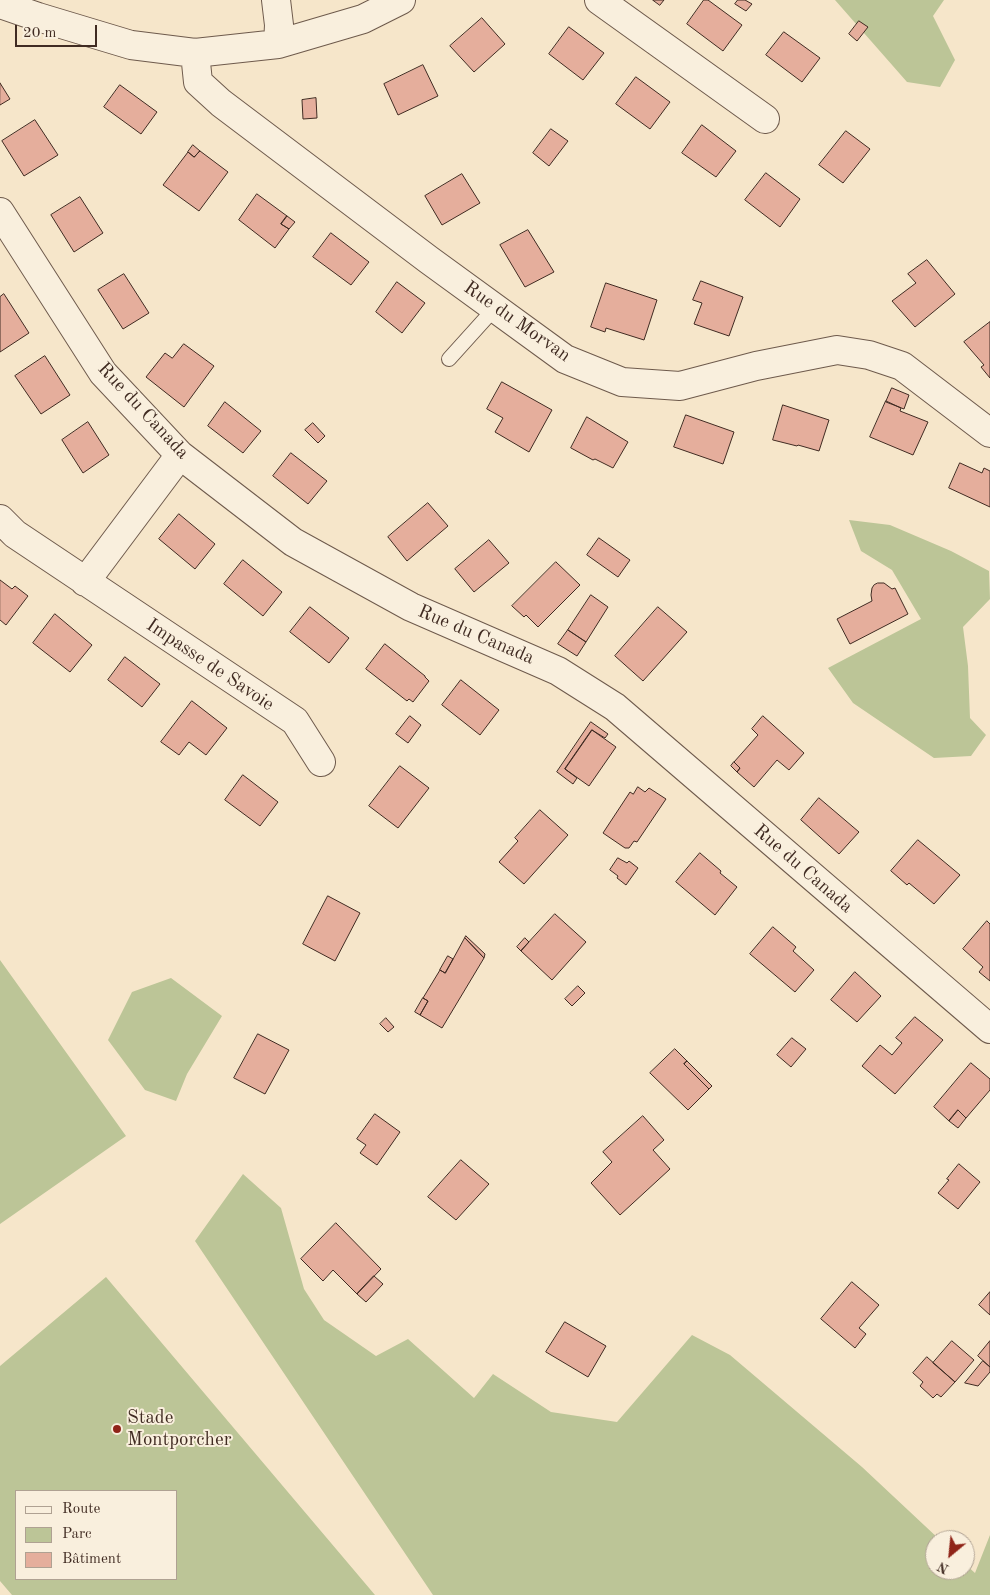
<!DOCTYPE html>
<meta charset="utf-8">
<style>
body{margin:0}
#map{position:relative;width:990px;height:1595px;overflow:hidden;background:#f6e6ca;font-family:"Old Standard TT",serif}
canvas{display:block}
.legend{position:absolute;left:15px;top:1490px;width:162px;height:90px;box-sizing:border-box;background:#f9efdd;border:1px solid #afa192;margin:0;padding:6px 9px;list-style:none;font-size:15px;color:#402b22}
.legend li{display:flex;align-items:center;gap:10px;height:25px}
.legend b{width:25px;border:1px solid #afa192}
.north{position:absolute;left:925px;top:1530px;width:50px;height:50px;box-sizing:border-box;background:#f9efdd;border:1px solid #afa192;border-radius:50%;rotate:208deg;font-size:14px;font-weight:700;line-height:20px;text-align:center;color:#402b22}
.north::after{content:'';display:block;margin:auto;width:18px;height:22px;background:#8f2418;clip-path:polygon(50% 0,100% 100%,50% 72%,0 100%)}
.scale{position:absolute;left:15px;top:25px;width:82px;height:22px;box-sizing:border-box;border:2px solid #402b22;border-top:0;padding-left:6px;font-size:15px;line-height:18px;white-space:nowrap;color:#402b22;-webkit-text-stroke:4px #f9efdd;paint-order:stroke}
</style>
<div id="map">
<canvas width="990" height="1595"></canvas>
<ul class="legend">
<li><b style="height:6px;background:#f9efdd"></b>Route</li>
<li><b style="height:14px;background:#bcc597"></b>Parc</li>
<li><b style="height:14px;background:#e5ae9c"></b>Bâtiment</li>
</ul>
<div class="north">N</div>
<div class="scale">20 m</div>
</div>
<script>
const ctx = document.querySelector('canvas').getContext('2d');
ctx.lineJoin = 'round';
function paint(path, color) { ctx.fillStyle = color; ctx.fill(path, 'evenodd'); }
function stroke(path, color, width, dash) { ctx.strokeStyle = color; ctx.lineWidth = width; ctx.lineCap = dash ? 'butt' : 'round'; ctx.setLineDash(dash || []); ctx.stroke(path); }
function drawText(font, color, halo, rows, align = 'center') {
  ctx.font = font + ' "Old Standard TT",serif'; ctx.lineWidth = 4; ctx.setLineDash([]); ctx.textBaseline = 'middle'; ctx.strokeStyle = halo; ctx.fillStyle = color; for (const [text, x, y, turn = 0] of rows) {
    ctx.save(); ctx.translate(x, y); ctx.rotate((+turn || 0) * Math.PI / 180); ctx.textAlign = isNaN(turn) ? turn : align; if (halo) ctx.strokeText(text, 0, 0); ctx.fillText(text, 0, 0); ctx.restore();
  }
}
const green = new Path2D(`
 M835 0H944L933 16 955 60 940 87 907 82Z
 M849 520 890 525 951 551 989 571 990 599 963 627 968 666 970 718 986 735 971 756 934 758 853 703 828 668 921 619 892 570 861 551Z
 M0 960 126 1136 0 1224Z
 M171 978 222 1016 187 1074 176 1101 145 1090 108 1040 132 992Z
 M243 1174 281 1208 304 1289 324 1320 376 1356 408 1339 474 1398 493 1374 551 1412 617 1422 692 1335 730 1355 862 1467 940 1540H935V1570H965V1564L975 1573 990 1535V1595H433L195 1241Z
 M106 1277 375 1595H12L0 1581V1366ZM16 1491H176V1579H16Z`);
const building = new Path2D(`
 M653 0H664L660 5Z
 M704 0H708L742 25 723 51 687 24Z
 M738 0H745L752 4 746 11 735 4Z
 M482 18 505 44 474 72 450 46Z
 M859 21 868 27 857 41 849 34Z
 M569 27 604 53 583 80 549 54Z
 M784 32 820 58 802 82 766 55Z
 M423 65 438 96 398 115 384 84Z
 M636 77 670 102 650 129 616 104Z
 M0 83 10 99 0 105Z
 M120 85 157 112 141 134 104 107Z
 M316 98 317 118 303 119 302 100Z
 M35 120 58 155 24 176 2 141Z
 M702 125 736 151 716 177 682 153Z
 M551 129 568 141 549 166 533 153Z
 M846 131 870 149 843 183 819 165Z
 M193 145 200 151 194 157 188 152Z
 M200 151 228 172 199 211 163 185 188 152 194 157Z
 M766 173 800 199 780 227 745 200Z
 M462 174 480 203 442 225 425 196Z
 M257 194 287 216 281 224 289 229 275 248 239 220Z
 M80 197 103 233 74 252 51 215Z
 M287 216 295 222 289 229 281 224Z
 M528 230 554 272 525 287 500 245Z
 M331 233 369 262 351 285 313 257Z
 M927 260 955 294 915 327 892 301 916 283 908 274Z
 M124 274 149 313 123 329 98 290Z
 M701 281 743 297 729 336 694 324 702 303 693 300Z
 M397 282 425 303 402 333 376 312Z
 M606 283 657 300 644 340 606 328 605 332 591 327Z
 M4 294 29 333 0 352V297Z
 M990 322V378L981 367 984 365 964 342Z
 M184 344 214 366 184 407 146 377 165 353 172 358Z
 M45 356 70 395 41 414 15 376Z
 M502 382 552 410 529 452 495 432 503 418 487 409Z
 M892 388 909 395 904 409 886 402Z
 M886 401 901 408 900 411 928 422 913 455 870 437Z
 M225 402 261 431 243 453 208 426Z
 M783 405 829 420 819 451 798 445 797 446 773 440Z
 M686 415 734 432 723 464 674 447Z
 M587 417 628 442 613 468 595 459 593 460 571 448Z
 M88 422 109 455 83 473 62 440Z
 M313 423 325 436 318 443 305 430Z
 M291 453 327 481 308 504 273 476Z
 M960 463 982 473 984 468 990 471V507L949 488Z
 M428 503 448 526 407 561 388 537Z
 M179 514 215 544 195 569 159 539Z
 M599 538 630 560 618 577 587 555Z
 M489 540 509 563 474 592 455 569Z
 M243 560 282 592 263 616 224 584Z
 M556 562 580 585 538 627 526 615 524 617 512 606Z
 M0 580 12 589 15 586 28 596 6 625 0 620Z
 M878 583H884L892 589 895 588 908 614 850 644 837 619 872 601 871 595 872 588 874 585Z
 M591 595 608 607 586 642 568 630Z
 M310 607 349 638 329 663 290 632Z
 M658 607 687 632 643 681 615 656Z
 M55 614 92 645 70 672 33 643Z
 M568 630 586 642 577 656 558 644Z
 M385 644 425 676V677L429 681 413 702 409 699 407 701 366 669Z
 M125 657 160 684 142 707 108 680Z
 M461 680 499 710 480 735 442 705Z
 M192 701 227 728 206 755 189 742 179 755 161 742Z
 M410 716 421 725 408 743 396 734Z
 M763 716 804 753 789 770 777 760 754 787 737 772 740 768 734 762 758 735 752 729Z
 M591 722 608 734 605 738 592 730 565 769 577 778 573 784 557 772Z
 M592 730 616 747 589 786 565 769Z
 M734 762 740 768 737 772 731 766Z
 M400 766 429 788 398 828 369 806Z
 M243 775 278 802 260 826 225 800Z
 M638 787 645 792 649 788 666 799 637 842 634 841 629 848H625L603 833 630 792 633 794Z
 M819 798 859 832 839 854 801 820Z
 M540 810 568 835 524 884 499 862 518 841 515 838Z
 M918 840 960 875 934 904 909 883 907 885 891 871Z
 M700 853 721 871 720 873 737 887 715 915 676 882Z
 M618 858 627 863 629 861 638 868 626 885 617 878 618 876 610 870Z
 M328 896 360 913 335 961 303 944Z
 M555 914 586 942 552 980 521 951Z
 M987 921 990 924V981L979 972 983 967 963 949Z
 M773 927 796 947 793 951 814 970 795 992 750 954Z
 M466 936 485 954 484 958 465 938Z
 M465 938 484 958 442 1028 420 1015 428 1001 423 998 440 970 445 973Z
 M525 938 529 942 521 951 517 947Z
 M448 956 453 959 445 973 440 970Z
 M855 972 881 996 857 1022 831 1000Z
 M578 986 585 993 572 1006 565 999Z
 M423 998 428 1001 420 1015 415 1012Z
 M915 1017 943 1040 895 1094 862 1066 880 1045 892 1055 902 1043 896 1038Z
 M386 1018 394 1027 388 1032 380 1024Z
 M258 1034 289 1050 265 1094 234 1078Z
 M792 1038 806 1049 791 1067 777 1055Z
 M675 1049 687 1061 684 1064 709 1089 688 1110 650 1073Z
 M687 1061 712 1086 709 1089 684 1064Z
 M971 1063 990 1079V1090L966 1118 958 1110 949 1121 934 1107Z
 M958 1110 966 1118 958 1128 949 1121Z
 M375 1114 400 1132 377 1165 360 1153 366 1145 357 1139Z
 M643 1116 664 1140 653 1150 670 1169 620 1215 591 1183 612 1162 603 1152Z
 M461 1160 489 1184 456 1220 428 1197Z
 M959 1164 980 1182 958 1209 938 1193 949 1180 947 1179Z
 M336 1223 381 1269 357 1294 333 1270 323 1281 301 1259Z
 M374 1276 383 1284 366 1302 357 1294Z
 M852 1282 879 1305 859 1328 866 1334 855 1348 821 1319Z
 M990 1292V1315L979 1305Z
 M565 1322 606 1346 588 1377 546 1352Z
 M952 1341 974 1360 955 1382 933 1363Z
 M990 1341V1367L978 1356Z
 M927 1357 955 1382 941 1397 937 1394 933 1398 920 1386 923 1382 913 1373Z
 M983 1361 990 1367V1372L978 1386 965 1383Z`);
const lane = new Path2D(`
 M449 359 495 308`);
const street = new Path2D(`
 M276 0 279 25 278 44
 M599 0 765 119
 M0 4 38 17 131 45 195 53 278 44 363 19 401 0
 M195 53 198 82 221 103 429 260 565 359 622 382 680 386 756 366 837 350 869 355 902 366 990 433
 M0 212 103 373 180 455 293 542 411 607 558 671 615 707 990 1029
 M0 519 15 534 295 721 321 762
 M85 582 180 455`);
const markers = [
 [117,1429,5,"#8f2418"]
];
const streetNames = [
 ["Rue du Morvan",517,322,35],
 ["Rue du Canada",143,411,47],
 ["Rue du Canada",476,635,23],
 ["Impasse de Savoie",210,665,34],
 ["Rue du Canada",803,869,41]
];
const poiNames = [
 ["Stade",127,1418],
 ["Montporcher",127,1440]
];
paint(green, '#bcc597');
paint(building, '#e5ae9c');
stroke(building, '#402b22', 1);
stroke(lane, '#6e5a4c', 16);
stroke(street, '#6e5a4c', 30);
stroke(lane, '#f9efdd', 14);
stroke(street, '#f9efdd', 28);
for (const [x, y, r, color] of markers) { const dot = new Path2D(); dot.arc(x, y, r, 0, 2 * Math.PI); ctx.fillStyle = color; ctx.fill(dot); stroke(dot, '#f9efdd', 2); }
drawText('19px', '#402b22', '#f9efdd', streetNames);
drawText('19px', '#402b22', '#f9efdd', poiNames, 'left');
</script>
